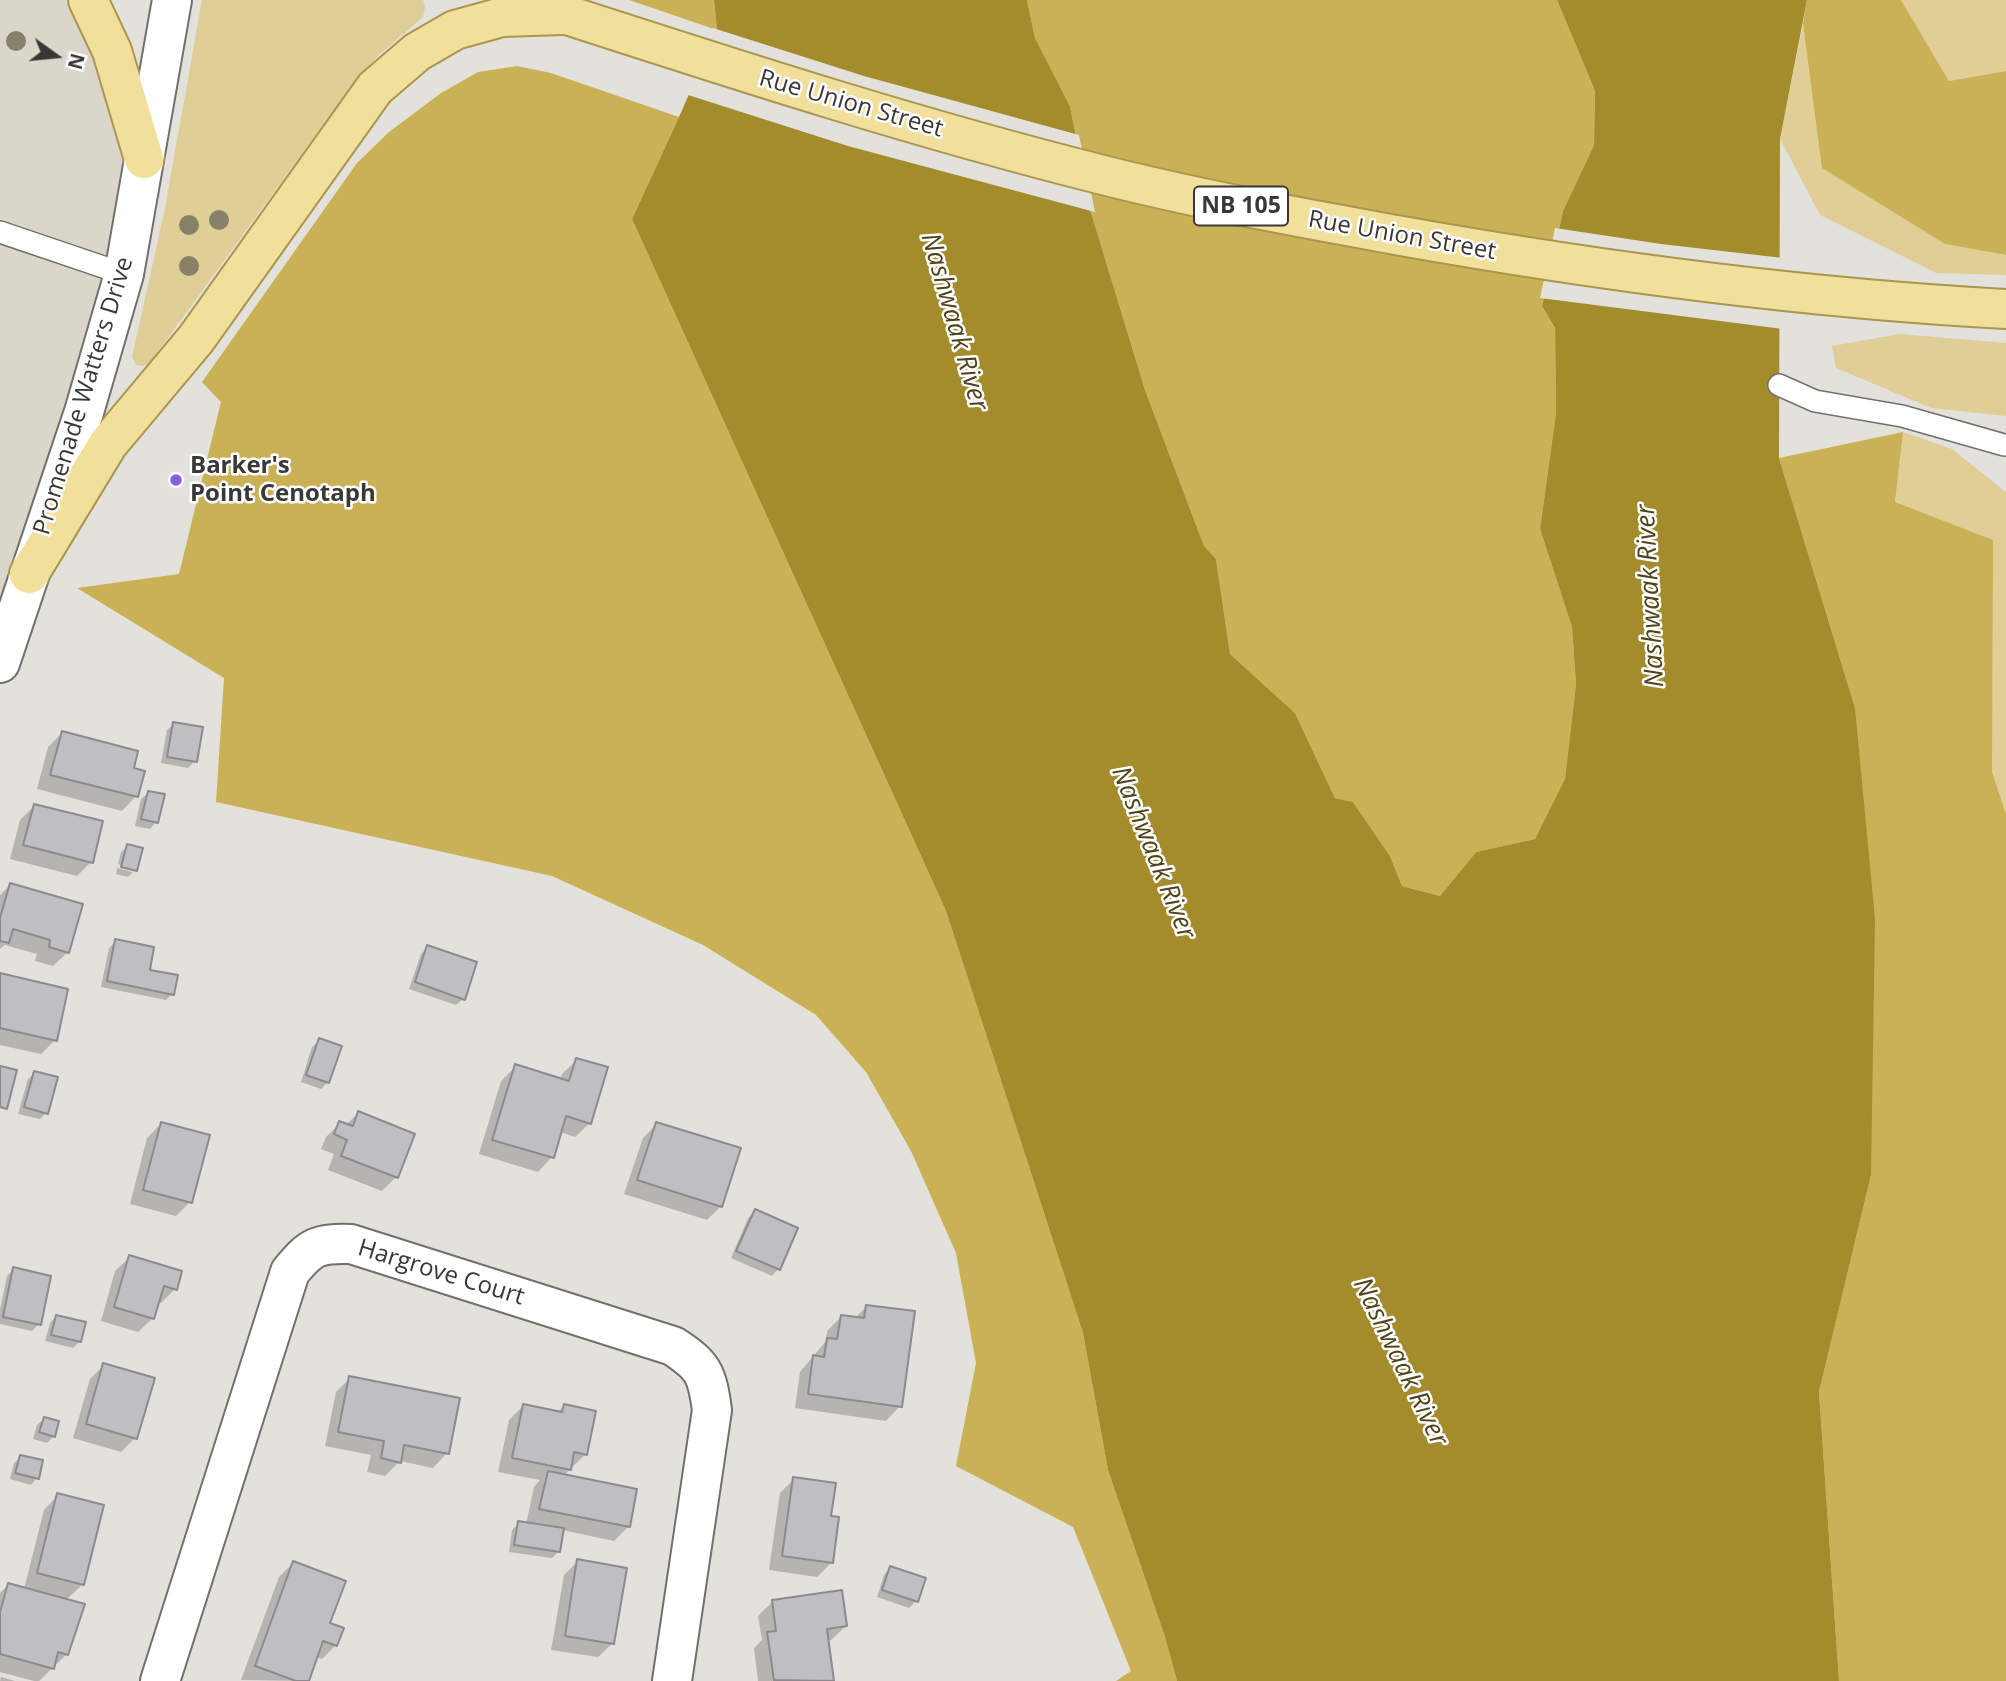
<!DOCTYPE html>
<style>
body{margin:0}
#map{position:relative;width:2006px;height:1681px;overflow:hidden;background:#e3e1dc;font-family:"Open Sans",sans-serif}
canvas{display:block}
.north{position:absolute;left:21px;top:21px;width:70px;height:70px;-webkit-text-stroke:5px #fff;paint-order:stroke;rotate:105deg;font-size:19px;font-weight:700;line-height:28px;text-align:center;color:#393836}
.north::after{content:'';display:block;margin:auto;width:24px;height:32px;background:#393836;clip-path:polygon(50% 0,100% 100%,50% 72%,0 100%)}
</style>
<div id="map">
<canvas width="2006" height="1681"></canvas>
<div class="north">N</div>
</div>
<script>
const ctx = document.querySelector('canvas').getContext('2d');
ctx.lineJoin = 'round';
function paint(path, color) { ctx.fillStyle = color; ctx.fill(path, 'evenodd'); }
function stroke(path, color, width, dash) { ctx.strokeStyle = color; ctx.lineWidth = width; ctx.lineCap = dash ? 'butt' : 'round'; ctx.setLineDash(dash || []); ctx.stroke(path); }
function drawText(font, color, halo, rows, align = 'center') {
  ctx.font = font + ' "Open Sans",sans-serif'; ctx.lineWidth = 5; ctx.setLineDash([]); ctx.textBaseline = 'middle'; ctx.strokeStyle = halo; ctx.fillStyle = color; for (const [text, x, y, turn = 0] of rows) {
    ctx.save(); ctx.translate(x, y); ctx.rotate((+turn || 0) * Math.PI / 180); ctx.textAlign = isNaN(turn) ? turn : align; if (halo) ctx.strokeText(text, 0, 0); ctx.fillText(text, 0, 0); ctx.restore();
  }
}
const built = new Path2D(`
 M0 0H88L144 159 0 663Z`);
const green = new Path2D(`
 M202 0H423L425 7 423 17 377 57 354 82 149 364 142 366 136 365 132 357 164 213Z
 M1901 0H2006V71L1949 81Z
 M1803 24 1823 168 1945 244 2006 255V275L1936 273 1820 215 1780 139Z
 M1900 334 2006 343V416L1931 408 1836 368 1832 346Z
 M1903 432 1952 449 2006 492V814L1895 502Z`);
const forest = new Path2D(`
 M629 0H714L717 30Z
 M1027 0H1557L1595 91 1594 145 1563 211 1542 306 1555 328 1556 413 1540 529 1572 627 1576 684 1565 780 1535 839 1476 852 1440 896 1402 886 1390 856 1353 802 1335 798 1295 713 1230 654 1216 559 1204 546 1145 390 1089 206 1070 106 1035 38Z
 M1807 0H1901L1949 81 2006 71V255L1945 244 1822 168 1803 24Z
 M517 66 551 73 679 117 632 219 946 911 1083 1333 1108 1470 1165 1637 1177 1681H1116L1131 1671 1073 1527 956 1466 976 1363 956 1253 911 1151 866 1072 816 1015 703 945 552 876 216 802 224 678 77 588 179 574 221 402 202 382 357 163 389 132 441 93 478 72Z
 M1903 432 1895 502 1993 540 1992 772 2006 814V1681H1839L1819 1392 1871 1175 1855 708 1779 458Z`);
const water = new Path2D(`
 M714 0H1027L1035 38 1070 106 1089 206 1145 390 1204 546 1216 559 1230 654 1295 713 1335 798 1353 802 1390 856 1402 886 1440 896 1476 852 1535 839 1565 779 1576 684 1572 627 1540 529 1556 413 1555 328 1542 306 1563 211 1594 145 1595 91 1557 0H1807L1780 139 1779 458 1855 708 1875 919 1871 1175 1819 1392 1839 1681H1177L1165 1637 1108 1470 1083 1333 946 911 632 219 679 117 717 30Z`);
const pier = new Path2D(`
 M713 28 864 76 1079 135 1095 212 848 146 685 94Z
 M1555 228 1661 244 1783 258V329L1540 298Z`);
const shadow = new Path2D(`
 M174 724 195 761 188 768 161 763 167 730Z
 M62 733 136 796 122 811 37 789 48 747Z
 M148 793 156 822 150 829 135 826 141 799Z
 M34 806 91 862 77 876 10 859 20 820Z
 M128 846 135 870 128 877 116 874 117 868 133 872V869L118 864 121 852Z
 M10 885 68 952 53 966 35 961 37 954 5 945 0 949V895Z
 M116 941 172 994 166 1000 101 987 109 948Z
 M428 947 463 999 456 1005 409 989 421 954Z
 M0 975 55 1040 41 1054 0 1045Z
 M319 1040 339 1048 327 1083 321 1089 301 1082 312 1047Z
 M577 1060 590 1123 575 1137 560 1132 552 1157 538 1172 479 1154 501 1081 516 1066 560 1080 562 1074Z
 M35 1073 46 1113 40 1119 18 1114 28 1079Z
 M358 1113 396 1177 382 1191 328 1170 334 1154 321 1149 326 1137 340 1123 346 1125Z
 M161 1124 190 1202 176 1216 130 1204 147 1138Z
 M657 1124 721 1206 707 1220 624 1194 643 1138Z
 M755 1211 778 1269 772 1276 731 1258 748 1218Z
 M130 1257 175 1289 161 1303 157 1302 153 1318 138 1332 101 1321 115 1271Z
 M14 1269 39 1324 32 1331 0 1324V1309L7 1276Z
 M866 1307 900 1406 886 1421 795 1408 800 1372 826 1341 827 1331 841 1317 854 1319Z
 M56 1316 80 1341 73 1348 45 1341 50 1323Z
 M104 1365 135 1438 121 1452 73 1438 90 1379Z
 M350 1378 447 1453 433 1468 400 1461 385 1476 367 1472 371 1455 325 1446 336 1392Z
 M523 1406 557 1413 564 1406 586 1454 563 1476 628 1527 614 1541 562 1530 558 1552 552 1558 509 1552 512 1530 519 1523 526 1524 534 1487 540 1480 498 1472 509 1420Z
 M44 1419 54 1436 47 1443 33 1439 37 1425Z
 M21 1457 37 1478 31 1485 10 1479 14 1463Z
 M794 1479 829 1518 831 1563 817 1577 769 1570 780 1493Z
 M58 1495 83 1584 66 1600 67 1654 39 1681H34L0 1672V1593L8 1585 24 1589 44 1510Z
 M578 1561 613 1643 598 1657 551 1650 564 1575Z
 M293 1563 336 1645 322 1659 315 1657 307 1681 241 1680 279 1577Z
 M890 1568 916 1601 909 1608 877 1597 884 1575Z
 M772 1602 846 1626 831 1640 827 1641 832 1681H758L754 1648 762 1640 758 1616Z
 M1 1677 15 1681H0Z`);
const building = new Path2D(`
 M173 722 203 727 197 762 167 757Z
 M62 731 138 751 134 768 145 771 138 797 50 775Z
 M148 791 165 794 158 823 141 819Z
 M34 804 103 821 93 863 23 845Z
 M127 844 143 848 137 871 121 867Z
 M10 883 83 904 69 953 49 947 50 940 13 929 9 943 0 941V918Z
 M115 939 154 947 150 970 178 975 174 995 107 981Z
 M427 945 477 962 465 1000 415 982Z
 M0 973 68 989 57 1041 0 1028Z
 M319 1038 342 1046 329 1083 306 1075Z
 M576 1058 608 1067 591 1124 566 1116 554 1158 492 1140 515 1064 569 1081Z
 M0 1066 17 1070 7 1109 0 1107Z
 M34 1071 58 1077 48 1114 24 1107Z
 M358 1111 415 1134 398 1178 341 1156 347 1140 334 1134 339 1121 353 1126Z
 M161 1122 210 1135 192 1203 143 1190Z
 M656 1122 741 1148 722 1207 637 1180Z
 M755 1209 798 1228 780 1270 736 1251Z
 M129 1255 182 1271 177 1290 164 1286 154 1319 114 1307Z
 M13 1267 51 1276 41 1325 3 1317Z
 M866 1305 915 1311 902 1407 808 1394 813 1355 824 1357 827 1338 837 1339 841 1315 864 1318Z
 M56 1315 86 1322 81 1342 51 1335Z
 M103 1363 155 1378 137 1439 86 1424Z
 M349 1376 460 1398 449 1454 404 1445 401 1463 381 1458 384 1441 338 1432Z
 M523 1404 562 1412 564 1404 596 1411 587 1455 574 1452 571 1470 512 1458Z
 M44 1417 59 1421 55 1437 39 1432Z
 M20 1455 43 1460 39 1479 15 1473Z
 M548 1471 637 1489 630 1527 539 1509Z
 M793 1477 836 1483 831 1516 839 1517 833 1563 782 1556Z
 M57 1493 104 1505 84 1585 37 1573Z
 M518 1521 564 1528 560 1552 514 1545Z
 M577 1559 627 1568 614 1644 565 1636Z
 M293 1561 346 1581 330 1623 344 1628 337 1646 323 1641 309 1681H296L255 1666Z
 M890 1566 926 1578 918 1602 882 1590Z
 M8 1583 85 1604 68 1655 58 1652 54 1669 0 1654V1612Z
 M842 1590 847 1626 827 1629 834 1681 774 1680 767 1632 776 1631 772 1600Z`);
const service = new Path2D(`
 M0 232 124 274
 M1779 385 1815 401 1902 416 2004 445`);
const minor = new Path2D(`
 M160 1681 290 1272C311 1246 318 1243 351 1244L673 1346C704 1366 707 1374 712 1410L672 1681`);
const secondary = new Path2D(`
 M0 663 84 412 124 274 172 0`);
const primary = new Path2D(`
 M88 0 112 51 144 159
 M532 0 567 15C743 72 920 129 1099 174 1197 199 1297 217 1396 235 1598 271 1802 298 2006 309
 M29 574 108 444 196 339 375 88 417 52 455 30 502 17 562 15`);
const trees = [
 [16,41],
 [219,220],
 [189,225],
 [189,266]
];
const markers = [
 [176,480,7,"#895ed8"]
];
const shields = [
 [1241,206,94]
];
const shieldNames = [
 ["NB 105",1241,206]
];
const streetNames = [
 ["Rue Union Street",851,104,16],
 ["Rue Union Street",1402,236,10],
 ["Promenade Watters Drive",84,396,-73],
 ["Hargrove Court",441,1273,17]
];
const poiNames = [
 ["Barker's",190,466],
 ["Point Cenotaph",190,494]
];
const waterNames = [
 ["Nashwaak River",954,322,74],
 ["Nashwaak River",1651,596,-93],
 ["Nashwaak River",1153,853,68],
 ["Nashwaak River",1400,1362,64]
];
paint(built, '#dad6ca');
paint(green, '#dfcf97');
paint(forest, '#cab156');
paint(water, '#a48c2d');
paint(pier, '#e3e1dc');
paint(shadow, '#0003');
paint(building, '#bfbec3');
stroke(building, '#8c8a8f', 2);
stroke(service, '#71706c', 24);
stroke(minor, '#71706c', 42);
stroke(secondary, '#71706c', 42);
stroke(primary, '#aa964d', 42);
stroke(service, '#fff', 21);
stroke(minor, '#fff', 38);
stroke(secondary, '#fff', 38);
stroke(primary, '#f1df9c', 38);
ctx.fillStyle = '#878168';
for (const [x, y] of trees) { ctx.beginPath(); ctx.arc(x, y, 10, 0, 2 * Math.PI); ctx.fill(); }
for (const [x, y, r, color] of markers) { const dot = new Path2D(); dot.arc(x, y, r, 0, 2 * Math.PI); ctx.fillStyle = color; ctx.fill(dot); stroke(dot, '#fff', 2.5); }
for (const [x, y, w] of shields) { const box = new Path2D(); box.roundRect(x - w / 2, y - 19.5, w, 39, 5); ctx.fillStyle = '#fff'; ctx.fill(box); stroke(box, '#393836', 2); }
drawText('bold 23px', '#393836', null, shieldNames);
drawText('24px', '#393836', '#fff', streetNames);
drawText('bold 24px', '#393836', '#fff', poiNames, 'left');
drawText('italic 26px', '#4e431c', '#fff', waterNames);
</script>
